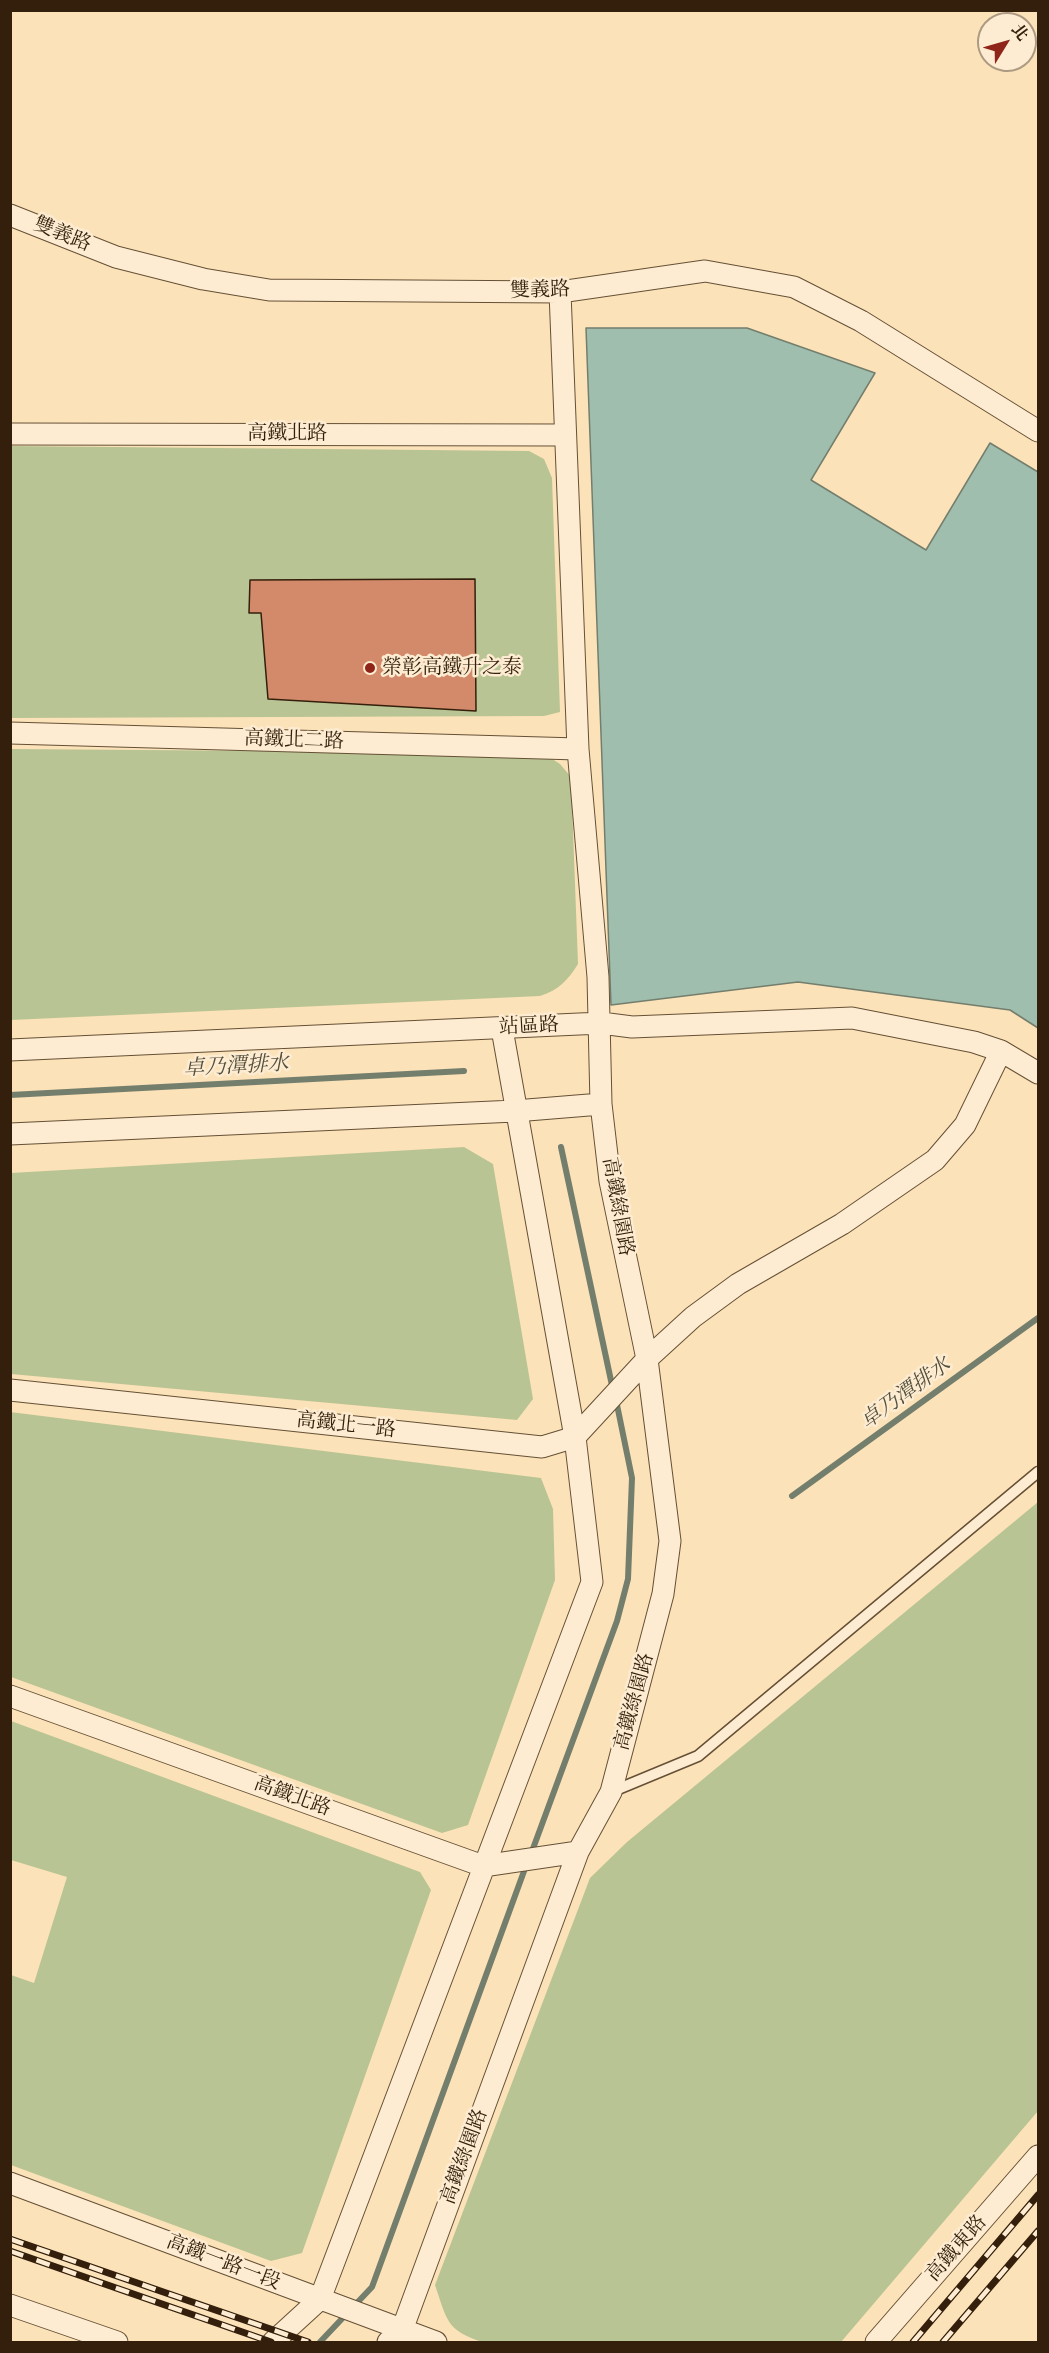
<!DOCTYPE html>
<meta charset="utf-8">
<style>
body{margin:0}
#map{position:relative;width:1049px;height:2353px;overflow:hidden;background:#fce2b8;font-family:"Libre Bodoni","Noto Serif TC",serif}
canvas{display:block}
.frame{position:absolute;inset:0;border:12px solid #331f0b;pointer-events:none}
.north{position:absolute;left:977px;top:12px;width:60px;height:60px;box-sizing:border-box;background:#fdecd1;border:2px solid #ac9a82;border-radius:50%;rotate:53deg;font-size:16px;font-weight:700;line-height:24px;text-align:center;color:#331f0b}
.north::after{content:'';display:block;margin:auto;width:21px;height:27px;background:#8f2418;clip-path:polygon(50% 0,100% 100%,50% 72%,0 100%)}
</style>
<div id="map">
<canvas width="1049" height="2353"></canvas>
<div class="frame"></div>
<div class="north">北</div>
</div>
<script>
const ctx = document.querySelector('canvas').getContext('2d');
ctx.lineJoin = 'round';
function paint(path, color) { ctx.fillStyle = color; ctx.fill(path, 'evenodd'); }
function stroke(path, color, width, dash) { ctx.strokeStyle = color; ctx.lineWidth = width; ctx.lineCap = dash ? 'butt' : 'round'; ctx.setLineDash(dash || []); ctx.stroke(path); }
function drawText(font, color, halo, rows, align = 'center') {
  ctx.font = font + ' "Libre Bodoni","Noto Serif TC",serif'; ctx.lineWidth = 5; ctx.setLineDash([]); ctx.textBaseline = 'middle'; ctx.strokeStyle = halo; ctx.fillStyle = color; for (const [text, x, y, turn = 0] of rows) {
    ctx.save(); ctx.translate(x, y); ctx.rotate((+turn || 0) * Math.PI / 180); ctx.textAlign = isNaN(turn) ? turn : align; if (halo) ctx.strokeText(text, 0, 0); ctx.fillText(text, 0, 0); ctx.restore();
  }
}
const green = new Path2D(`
 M11 446 529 451 544 459 552 478 560 712 544 716 11 718Z
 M10 749 543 753 560 764 571 777 578 964C568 980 559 990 540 996L11 1020Z
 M464 1147 493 1164 533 1399 517 1420 11 1374V1173Z
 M10 1412 541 1478 553 1509 555 1580 468 1825 442 1833 11 1677Z
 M1038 1502V2111L841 2342H482C446 2330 447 2320 435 2285L590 1878 627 1842Z
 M11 1721 420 1872 431 1890 302 2253 271 2261 11 2165V1975L34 1983 67 1877 11 1860Z`);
const water = new Path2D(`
 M586 328H747L875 373 811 480 926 550 990 443 1038 472V1028L1010 1010 798 982 611 1005Z`);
const stream = new Path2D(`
 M10 1095 464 1071
 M561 1147 613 1390
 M792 1496 1038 1318
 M531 1854 617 1621 628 1579 632 1478 616 1400
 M320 2342 372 2287 527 1863`);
const building = new Path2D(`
 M475 579 476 711 268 699 261 613H249L250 580Z`);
const service = new Path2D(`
 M611 1792 698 1756 1038 1472`);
const minor = new Path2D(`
 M10 215 116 257 203 279 269 290 560 292 705 271 794 287 861 321 1038 431
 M10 434 564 435
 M10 733 578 749
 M10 1050 601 1023 632 1027 852 1018 974 1042 1001 1051 1038 1073
 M10 1134 515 1111 601 1104
 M10 1390 542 1447 575 1437 647 1359 693 1317 738 1284 842 1224 935 1160 965 1125 1001 1051
 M10 1696 483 1866 578 1852
 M10 2183 436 2342
 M10 2305 117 2342
 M273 2342 320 2299 592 1582 575 1437 502 1029
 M388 2342 402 2330 578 1852 611 1792 663 1594 670 1541 647 1359 610 1181 601 1104 598 977 578 749 560 292
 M876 2342 1038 2156`);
const rail = new Path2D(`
 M10 2239 308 2342
 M10 2251 271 2342
 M913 2342 1038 2195
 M943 2342 1038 2231`);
const markers = [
 [370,668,6,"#8f2418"]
];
const streetNames = [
 ["雙義路",62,235,22],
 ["雙義路",540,291,-2],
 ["高鐵北路",287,434],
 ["高鐵北二路",294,741,2],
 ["站區路",529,1027,-3],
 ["高鐵綠園路",617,1207,80],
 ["高鐵北一路",346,1426,6],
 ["高鐵綠園路",635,1702,-75],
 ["高鐵北路",292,1797,20],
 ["高鐵綠園路",465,2157,-70],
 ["高鐵東路",957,2249,-49],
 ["高鐵一路一段",223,2263,21]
];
const poiNames = [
 ["榮彰高鐵升之泰",382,668]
];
const waterNames = [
 ["卓乃潭排水",236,1067,-3],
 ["卓乃潭排水",906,1394,-36]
];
paint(green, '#b9c494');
paint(water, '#9fbeae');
stroke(water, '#747e6d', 1.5);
stroke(stream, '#747e6d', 6);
paint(building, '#d28a6a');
stroke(building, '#331f0b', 1.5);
stroke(service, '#655036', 13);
stroke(minor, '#655036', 23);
stroke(service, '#fdecd1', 10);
stroke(minor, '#fdecd1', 21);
stroke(rail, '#331f0b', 7);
stroke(rail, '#fdecd1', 4.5, [14]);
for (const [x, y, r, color] of markers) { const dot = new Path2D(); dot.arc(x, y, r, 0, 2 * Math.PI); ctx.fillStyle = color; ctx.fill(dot); stroke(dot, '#fdecd1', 2); }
drawText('20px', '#331f0b', '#fdecd1', streetNames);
drawText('20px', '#331f0b', '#fdecd1', poiNames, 'left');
drawText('italic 21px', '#534f3c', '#fdecd1', waterNames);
</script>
